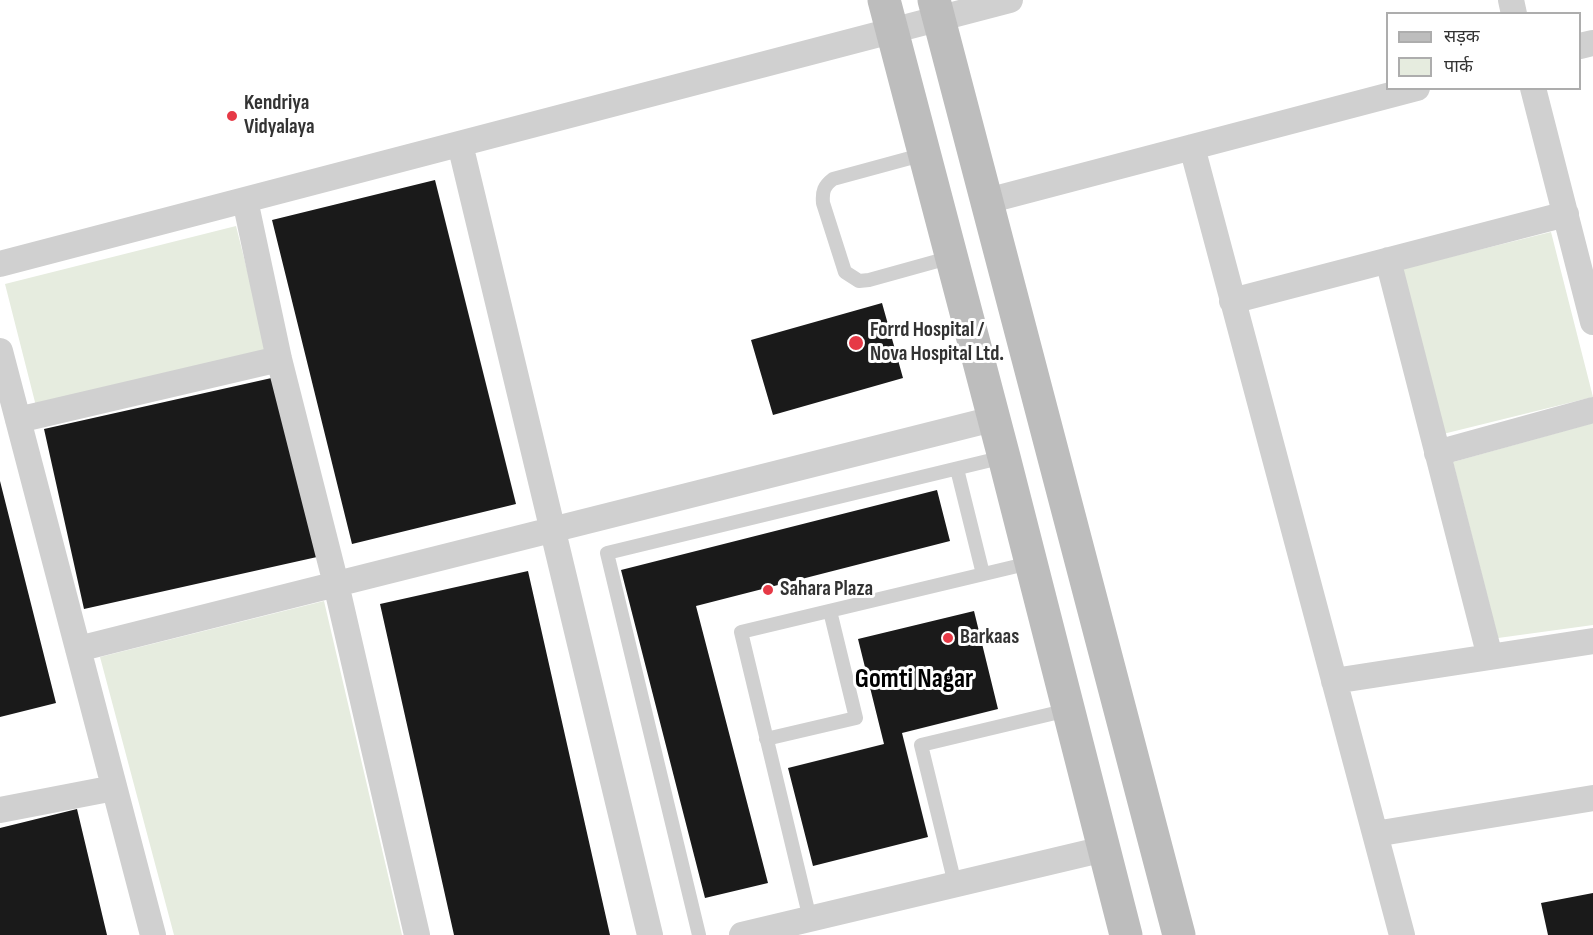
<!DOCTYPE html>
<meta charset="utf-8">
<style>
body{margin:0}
#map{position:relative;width:1593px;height:935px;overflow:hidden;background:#fff;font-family:"Sofia Sans Condensed","Noto Sans Devanagari",sans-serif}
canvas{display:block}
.legend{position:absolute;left:1386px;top:12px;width:195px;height:78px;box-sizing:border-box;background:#fff;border:2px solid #adadad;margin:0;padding:8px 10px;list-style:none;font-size:18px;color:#333}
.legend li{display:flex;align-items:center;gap:12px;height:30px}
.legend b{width:30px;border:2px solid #adadad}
</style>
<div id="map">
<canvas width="1593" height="935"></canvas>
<ul class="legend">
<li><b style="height:8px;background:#bdbdbd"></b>सड़क</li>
<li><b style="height:16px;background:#e6ecdf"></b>पार्क</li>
</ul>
</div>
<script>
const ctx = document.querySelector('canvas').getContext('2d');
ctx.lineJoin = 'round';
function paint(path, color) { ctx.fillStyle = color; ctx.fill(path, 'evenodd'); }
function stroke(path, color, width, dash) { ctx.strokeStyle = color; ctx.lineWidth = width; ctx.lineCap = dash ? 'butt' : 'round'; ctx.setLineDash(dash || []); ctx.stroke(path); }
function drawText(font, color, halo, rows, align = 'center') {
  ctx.font = font + ' "Sofia Sans Condensed",sans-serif'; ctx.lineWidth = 6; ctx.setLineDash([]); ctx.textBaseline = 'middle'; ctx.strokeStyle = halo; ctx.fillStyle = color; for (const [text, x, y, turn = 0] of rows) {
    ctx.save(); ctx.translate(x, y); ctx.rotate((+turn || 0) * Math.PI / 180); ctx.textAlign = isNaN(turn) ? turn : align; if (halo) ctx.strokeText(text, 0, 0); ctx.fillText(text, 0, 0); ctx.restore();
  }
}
const green = new Path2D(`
 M236 226 269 357 38 414 5 284Z
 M1551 232 1593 397 1443 434 1402 269Z
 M1593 423V625L1498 638 1453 462Z
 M324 601 402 935H174L100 657Z`);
const building = new Path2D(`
 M435 180 516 504 352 544 272 220Z
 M882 303 903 378 773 415 751 340Z
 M276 377 317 557 84 609 44 429Z
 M0 481 56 703 0 717Z
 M937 490 950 541 696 606 768 883 705 898 621 570Z
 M528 571 610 935H454L380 604Z
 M974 611 998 709 902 733 928 837 813 866 788 768 884 744 858 639Z
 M77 809 107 935H0V828Z
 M1593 893V935H1548L1541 903Z`);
const lane = new Path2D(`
 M925 154 833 179C824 186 822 191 823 203L845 272 859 281 869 280 952 257
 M957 469 983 574
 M766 739 856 718 830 611
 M955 884 921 745 1068 710
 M810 919 741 632 1030 563
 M699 935 607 553 1004 457`);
const street = new Path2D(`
 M1511 0 1514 14
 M1580 46 1593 43
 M1533 88 1593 322
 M460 144 650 935
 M1192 147 1402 935
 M245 200 279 359 336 584 417 935
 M987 201 1417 88
 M1388 260 1490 657
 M0 264 1010 0
 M1232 301 1566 214
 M0 351 153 935
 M18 420 279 359
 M1437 453 1593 410
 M78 649 993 419
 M1334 681 1593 641
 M0 810 114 788
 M1375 834 1593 798
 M742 935 1104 849`);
const secondary = new Path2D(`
 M884 0 1004 457 1126 935
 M934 0 1179 935`);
const markers = [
 [232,116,6,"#e63946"],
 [856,343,8,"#e63946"],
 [768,590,6,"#e63946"],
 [948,638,6,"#e63946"]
];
const poiNames = [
 ["Kendriya",244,104],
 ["Vidyalaya",244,128],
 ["Forrd Hospital /",870,331],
 ["Nova Hospital Ltd.",870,355],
 ["Sahara Plaza",780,590],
 ["Barkaas",960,638]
];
const districtNames = [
 ["Gomti Nagar",914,680]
];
paint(green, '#e6ecdf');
paint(building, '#1a1a1a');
stroke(lane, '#d0d0d0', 14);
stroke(street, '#d0d0d0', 26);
stroke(secondary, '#bdbdbd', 33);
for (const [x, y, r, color] of markers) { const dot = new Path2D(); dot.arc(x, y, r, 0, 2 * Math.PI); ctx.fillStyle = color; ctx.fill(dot); stroke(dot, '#fff', 2); }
drawText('bold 21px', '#333', '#fff', poiNames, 'left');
drawText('bold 27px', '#000', '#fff', districtNames);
</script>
